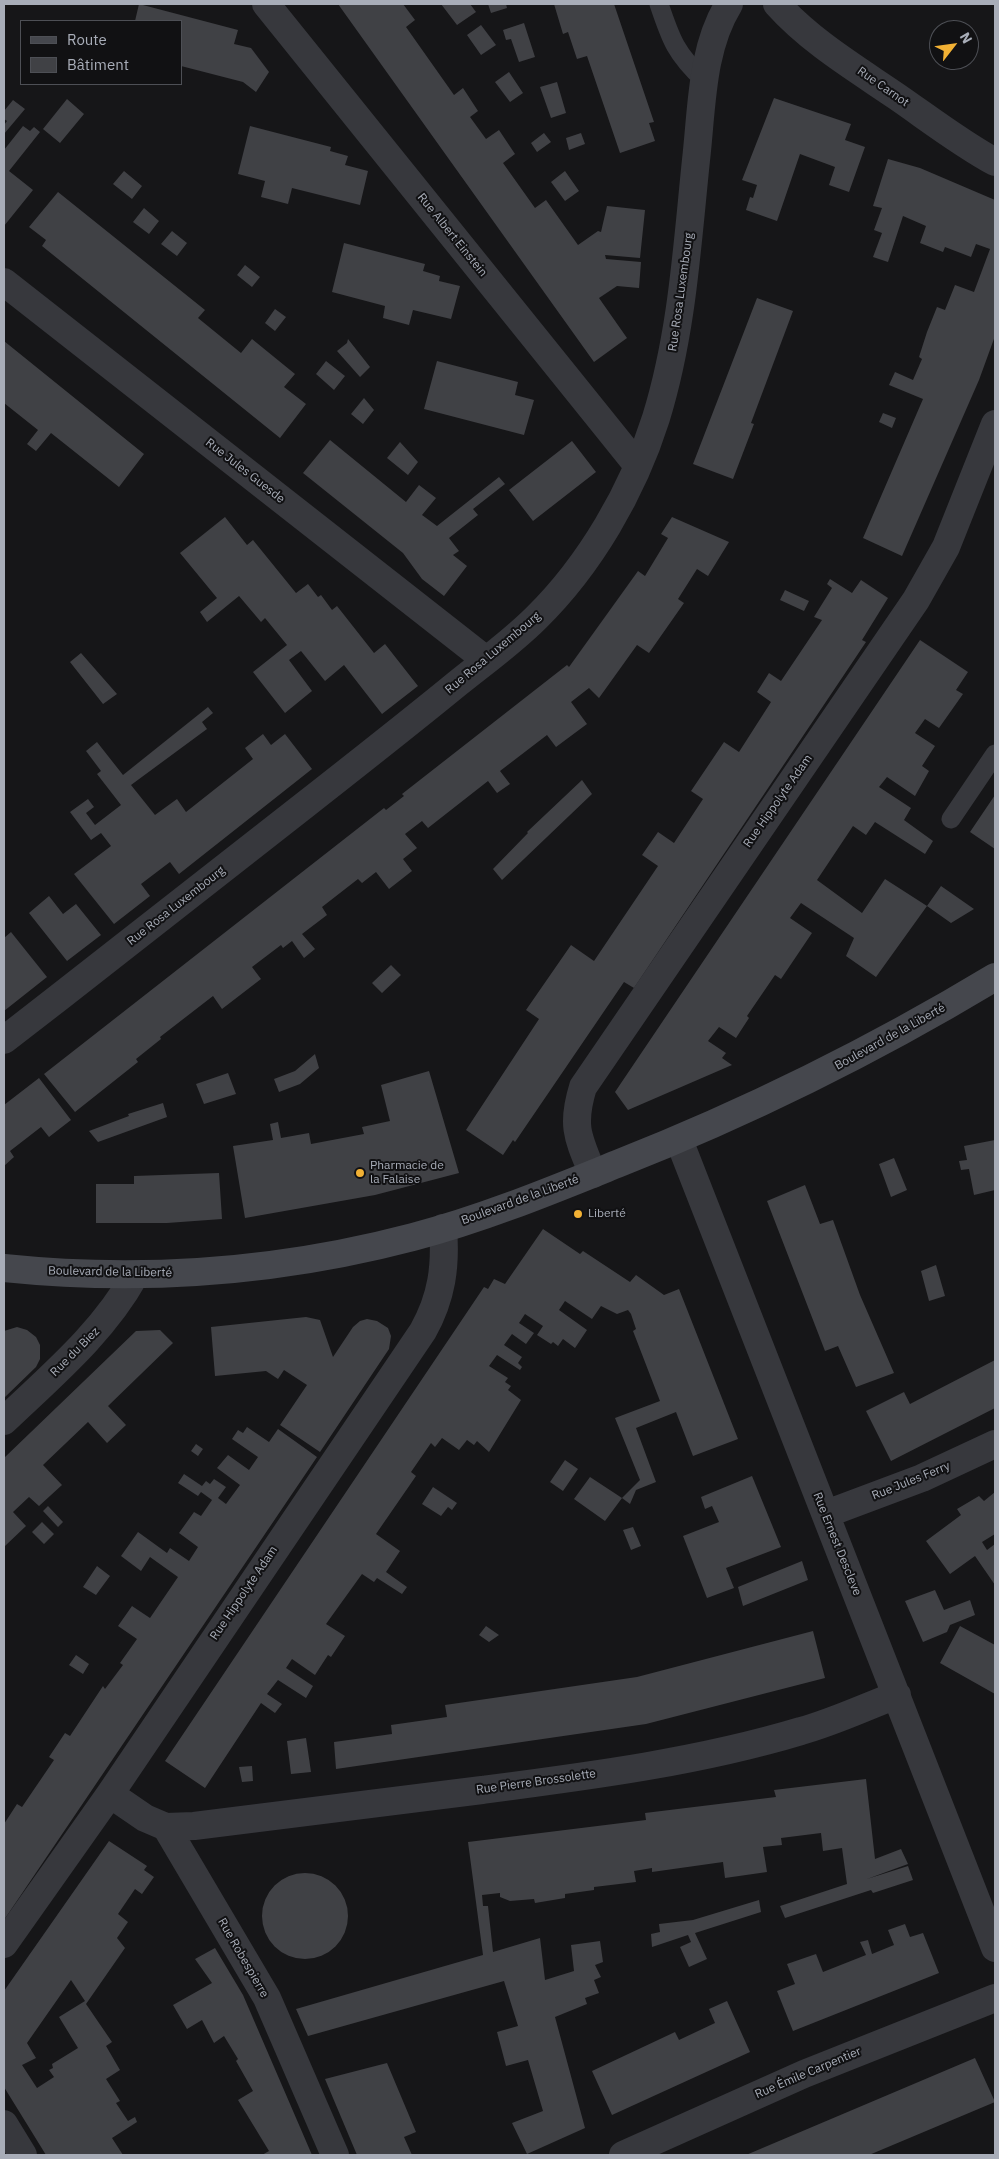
<!DOCTYPE html>
<meta charset="utf-8">
<style>
body{margin:0}
#map{position:relative;width:999px;height:2159px;overflow:hidden;background:#161618;font-family:"IBM Plex Sans",sans-serif}
canvas{display:block}
.frame{position:absolute;inset:0;border:5px solid #a8adb8;pointer-events:none}
.legend{position:absolute;left:20px;top:20px;width:162px;height:65px;box-sizing:border-box;background:#111113;border:1px solid #4d4f55;margin:0;padding:6px 9px;list-style:none;font-size:15px;color:#a8adb8}
.legend li{display:flex;align-items:center;gap:10px;height:25px}
.legend b{width:25px;border:1px solid #4d4f55}
.north{position:absolute;left:929px;top:20px;width:50px;height:50px;box-sizing:border-box;background:#111113;border:1px solid #4d4f55;border-radius:50%;rotate:60deg;font-size:14px;font-weight:700;line-height:20px;text-align:center;color:#a8adb8}
.north::after{content:'';display:block;margin:auto;width:18px;height:22px;background:#f2b134;clip-path:polygon(50% 0,100% 100%,50% 72%,0 100%)}
</style>
<div id="map">
<canvas width="999" height="2159"></canvas>
<div class="frame"></div>
<ul class="legend">
<li><b style="height:6px;background:#45474d"></b>Route</li>
<li><b style="height:14px;background:#404145"></b>Bâtiment</li>
</ul>
<div class="north">N</div>
</div>
<script>
const ctx = document.querySelector('canvas').getContext('2d');
ctx.lineJoin = 'round';
function paint(path, color) { ctx.fillStyle = color; ctx.fill(path, 'evenodd'); }
function stroke(path, color, width, dash) { ctx.strokeStyle = color; ctx.lineWidth = width; ctx.lineCap = dash ? 'butt' : 'round'; ctx.setLineDash(dash || []); ctx.stroke(path); }
function drawText(font, color, halo, rows, align = 'center') {
  ctx.font = font + ' "IBM Plex Sans",sans-serif'; ctx.lineWidth = 4; ctx.setLineDash([]); ctx.textBaseline = 'middle'; ctx.strokeStyle = halo; ctx.fillStyle = color; for (const [text, x, y, turn = 0] of rows) {
    ctx.save(); ctx.translate(x, y); ctx.rotate((+turn || 0) * Math.PI / 180); ctx.textAlign = isNaN(turn) ? turn : align; if (halo) ctx.strokeText(text, 0, 0); ctx.fillText(text, 0, 0); ctx.restore();
  }
}
const building = new Path2D(`
 M139 4 238 30 234 44 251 48 269 72 256 92 243 82 181 66V21H135Z
 M338 4H403L415 20 406 27 454 95 463 88 478 111 470 117 486 139 499 130 515 154 503 163 535 208 546 200 578 245 598 231 601 232 607 206 645 210 640 258 605 255 606 259 641 262 639 288 617 286 599 298 627 338 594 362Z
 M441 4H470L476 12 457 25Z
 M488 4H506L507 8 491 13Z
 M554 4H614L654 122 649 123 655 141 620 153 587 56 577 59 568 32 563 34Z
 M524 23 535 57 519 62 511 39 506 40 503 30Z
 M481 25 496 45 481 55 467 35Z
 M509 72 523 93 510 102 495 82Z
 M557 82 566 113 551 118 540 87Z
 M774 98 851 124 845 140 865 147 849 192 829 185 835 167 800 154 777 221 746 210 750 197 753 198 757 185 742 180Z
 M67 99 84 114 60 143 43 129Z
 M13 100 25 109 4 134V125L7 121 4 119V111Z
 M23 126 30 131 34 127 40 132 9 171 33 190 4 226V150Z
 M250 126 331 147 330 151 348 156 345 165 368 171 360 205 292 188 288 204 261 197 265 181 238 174Z
 M544 133 551 142 537 152 531 143Z
 M581 133 585 144 569 150 566 138Z
 M888 159 920 168 995 200V336L979 380 902 556 863 538 923 399 889 385 895 372 913 380 922 359 919 357 927 332 937 307 945 310 955 285 974 292 990 249 976 244 971 257 945 247 943 252 920 243 926 226 903 216 888 262 873 257 882 233 874 230 882 208 873 206Z
 M124 171 142 186 132 199 113 184Z
 M565 171 579 191 565 201 551 182Z
 M58 192 205 310 198 318 241 353 252 339 295 374 284 387 306 404 280 438 42 246 46 240 29 227Z
 M144 208 159 221 149 234 133 222Z
 M172 231 187 243 177 256 161 244Z
 M344 243 425 264 423 271 440 276 439 281 460 286 451 319 413 310 409 325 383 318 385 306 332 292Z
 M245 265 260 277 252 287 237 275Z
 M757 298 793 311 751 423 754 424 733 479 693 464Z
 M275 309 286 317 275 331 265 323Z
 M348 339 370 367 360 377 337 351 347 343Z
 M4 341 144 454 119 487 51 433 36 451 27 444 38 430 4 403Z
 M326 361 345 376 334 390 316 374Z
 M437 361 518 382 515 395 534 400 524 435 424 409Z
 M364 398 374 410 363 424 351 414Z
 M883 413 896 418 892 428 879 422Z
 M330 440 406 502 419 485 436 498 422 515 437 526 499 477 505 484 473 509 478 515 449 538 459 551 453 555 467 566 444 596 422 579 403 553 303 473Z
 M572 441 596 472 533 521 509 490Z
 M400 442 418 462 408 475 387 458Z
 M225 517 247 545 253 540 296 593 308 584 318 597 321 595 332 610 337 606 374 653 385 644 418 686 382 714 344 665 325 681 301 651 289 660 312 691 285 713 253 672 287 645 265 618 261 622 239 596 207 622 200 612 217 598 180 553Z
 M672 517 729 542 708 576 697 569 678 599 684 603 649 653 637 645 599 698 589 688 571 702 587 724 556 747 547 735 500 771 510 784 497 793 488 781 428 828 422 821 405 834 417 848 403 859 412 871 389 889 376 872 362 883 358 879 322 907 327 915 302 934 315 949 304 958 292 941 283 948 281 945 252 967 261 979 222 1009 213 996 160 1037 161 1039 136 1059 138 1062 75 1112 44 1074 384 808 386 810 404 796 402 794 567 665 569 667 638 571 645 576 668 538 661 534Z
 M830 579 852 593 861 580 888 598 862 640 866 642 634 988 624 982 515 1142 513 1140 503 1155 466 1130 539 1019 526 1010 571 945 594 961 658 866 642 855 658 832 674 843 703 799 691 791 724 742 739 752 771 702 757 692 769 673 781 681 822 620 814 617 832 588 827 584Z
 M785 590 809 601 804 611 780 600Z
 M920 640 968 672 956 690 963 694 939 728 925 719 915 733 935 746 922 766 929 771 915 796 887 777 879 787 911 808 904 820 933 841 925 854 875 822 866 835 853 826 817 880 862 913 885 879 927 906 941 886 974 909 951 923 927 906 876 977 846 956 854 938 801 903 790 918 812 933 781 979 775 975 747 1016 749 1018 736 1038 719 1027 708 1041 726 1053 722 1058 732 1065 628 1110 615 1092Z
 M81 653 117 694 103 704 70 662Z
 M208 707 213 713 202 722 207 729 131 785 155 815 177 799 186 812 253 759 245 748 263 734 271 745 285 734 312 769 179 874 170 862 141 884 150 896 114 924 74 874 111 846 101 833 91 840 70 812 88 799 94 807 86 813 95 825 121 805 97 774 101 771 86 751 97 742 123 775Z
 M582 780 592 794 502 880 493 869 528 833 527 832Z
 M995 795V849L970 832Z
 M49 896 63 914 76 904 101 935 67 961 29 913Z
 M11 932 47 977 4 1011V938Z
 M391 965 401 975 382 993 372 983Z
 M315 1054 319 1068 300 1084 279 1092 274 1079 295 1071Z
 M429 1071 459 1173 375 1195 245 1218 233 1146 273 1140 270 1124 278 1122 281 1138 309 1133 311 1144 364 1134 362 1127 390 1121 381 1085Z
 M228 1073 236 1094 204 1104 196 1084Z
 M39 1078 71 1120 49 1137 41 1127 10 1151 14 1157 4 1166V1105Z
 M163 1103 167 1117 98 1142 89 1131 129 1116 128 1114Z
 M995 1140V1190L974 1195 969 1169 961 1170 959 1161 967 1160 964 1146Z
 M894 1158 907 1190 891 1197 879 1164Z
 M219 1173 222 1219 167 1223H96V1184H134V1176Z
 M805 1185 820 1224 833 1220 860 1295 894 1373 856 1387 838 1346 825 1351 767 1201Z
 M543 1229 580 1254 583 1251 630 1282 636 1275 664 1295 679 1289 738 1439 693 1456 676 1412 636 1428 656 1482 636 1490 630 1504 622 1498 640 1480 615 1418 660 1401 633 1331 636 1329 631 1314 628 1310 617 1314 601 1306 592 1319 565 1301 559 1310 587 1330 575 1348 563 1339 558 1346 553 1342 551 1344 537 1335 543 1326 525 1314 519 1323 534 1333 526 1344 512 1334 504 1345 522 1357 518 1363 522 1367 520 1370 497 1355 489 1366 508 1378 505 1382 511 1386 508 1390 521 1400 489 1452 477 1441 474 1445 467 1440 459 1450 442 1438 435 1447 431 1443 411 1472 416 1476 376 1534 400 1551 386 1572 407 1587 402 1594 377 1578 374 1582 362 1574 326 1624 345 1636 331 1657 328 1655 315 1675 292 1659 286 1668 313 1686 306 1698 278 1680 267 1694 282 1704 275 1713 261 1703 205 1788 165 1761 484 1287 488 1289 494 1279 505 1284Z
 M936 1265 945 1296 929 1301 921 1271Z
 M306 1317 320 1320 333 1357 353 1327 360 1321 367 1319 377 1321 388 1328 391 1336 389 1349 320 1452 280 1425 307 1385 284 1370 278 1379 266 1371 215 1376 211 1327Z
 M17 1327 27 1330 36 1337 40 1345V1359L36 1367 4 1398V1331Z
 M160 1330 173 1343 108 1406 126 1425 107 1443 88 1422 43 1465 62 1485 39 1506 29 1497 13 1512 26 1526 5 1546 4 1458 136 1331Z
 M995 1360V1408L891 1461 866 1411 904 1392 910 1404Z
 M247 1427 269 1442 278 1429 317 1457 4 1920V1824L17 1804 22 1807 54 1760 49 1757 65 1733 70 1736 103 1686 105 1689 123 1665 120 1663 137 1639 118 1626 132 1606 150 1618 178 1577 150 1557 141 1571 121 1556 138 1532 167 1553 170 1548 189 1561 198 1547 179 1533 194 1512 201 1516 212 1500 201 1492 198 1496 178 1483 184 1474 202 1486 206 1481 210 1484 214 1479 226 1487 218 1498 226 1504 240 1485 217 1468 228 1455 249 1470 258 1457 232 1439 238 1430 243 1433Z
 M196 1444 203 1449 198 1456 191 1451Z
 M565 1460 578 1469 563 1491 550 1482Z
 M752 1476 781 1547 726 1568 734 1588 707 1598 683 1536 719 1522 712 1506 705 1509 701 1497Z
 M590 1477 622 1498 605 1521 574 1499Z
 M433 1487 457 1503 452 1510 448 1507 441 1516 422 1504Z
 M995 1492V1534L982 1542 987 1550 995 1544V1585L975 1556 950 1574 926 1541 961 1515 957 1509 979 1496 984 1501Z
 M48 1506 63 1522 58 1527 43 1511Z
 M42 1522 54 1534 44 1544 32 1532Z
 M633 1527 641 1546 631 1550 623 1530Z
 M802 1561 808 1580 743 1606 738 1587Z
 M97 1566 110 1576 96 1595 83 1587Z
 M935 1590 944 1610 970 1600 975 1615 950 1625 947 1632 923 1642 905 1601Z
 M486 1626 499 1635 489 1642 479 1635Z
 M960 1626 995 1645V1694L940 1663Z
 M813 1631 825 1678 646 1724 336 1769 334 1742 392 1734 391 1725 447 1717 445 1705 637 1677Z
 M76 1655 89 1664 83 1674 69 1665Z
 M306 1738 311 1772 291 1774 287 1741Z
 M252 1766 253 1781 242 1782 239 1767Z
 M866 1779 875 1859 901 1849 908 1864 867 1879 908 1866 913 1880 873 1893 871 1890 785 1918 780 1906 847 1884 842 1848 823 1851 821 1833 781 1838 782 1845 763 1847 767 1872 725 1878 723 1862 652 1872V1868L634 1871 636 1882 594 1887V1890L565 1894V1898L535 1903 534 1899 510 1901 500 1897V1893L482 1895 483 1906H488L493 1952 540 1938 545 1980 574 1971 571 1945 600 1941 603 1962 595 1965 601 1977 594 1980 599 1993 585 1998 587 2004 555 2017 585 2128 527 2154 512 2123 543 2111 528 2060 506 2066 497 2032 518 2026 504 1981 308 2036 296 2009 483 1955 468 1842 646 1820 645 1813 776 1797 774 1790Z
 M109 1841 147 1866 144 1870 154 1877 142 1894 135 1889 118 1914 128 1922 117 1938 125 1948 86 2004 112 2042 106 2046 120 2070 106 2079 120 2101 116 2103 128 2121 135 2117 137 2122 112 2138 123 2155H46L4 2087V1991ZM71 1980 85 2001 59 2017 78 2048 52 2064 53 2068 49 2070 54 2077 37 2088 22 2065 36 2058 27 2043Z
 M262 1916a43 43 0 1 1 86 0a43 43 0 1 1-86 0Z
 M759 1900 761 1912 695 1933 707 1959 689 1967 680 1947 691 1942 688 1935 652 1947 651 1934 660 1932 659 1924 693 1920Z
 M905 1924 910 1937 923 1933 939 1973 793 2031 777 1991 795 1984 787 1964 816 1954 823 1972 866 1955 860 1942 868 1940 872 1954 894 1945 888 1930Z
 M215 1948 243 1995 312 2155H262L269 2151 238 2100 253 2091 236 2061 238 2059 224 2036 214 2043 202 2020 187 2029 173 2005 212 1983 195 1959Z
 M727 2001 750 2052 612 2115 592 2071 675 2032 679 2040 715 2023 709 2009Z
 M975 2058 995 2102 869 2155H746Z
 M387 2063 416 2132 404 2137 412 2155H357L325 2079Z`);
const service = new Path2D(`
 M659 4C671 40 676 54 705 81
 M951 819 995 754`);
const minor = new Path2D(`
 M266 4 638 466
 M777 4C810 41 855 68 896 96 928 118 960 143 995 162
 M4 282 486 660
 M4 1040C105 962 205 883 306 804 357 764 408 724 458 683 484 662 512 642 536 618 590 565 633 491 656 418 682 334 687 247 696 160 702 108 701 49 729 4
 M679 1140 995 1948
 M593 1174C578 1138 571 1126 583 1087L916 600 946 547 995 424
 M4 1421C51 1376 103 1333 135 1275
 M826 1514 922 1478 995 1444
 M110 1794 145 1818 166 1827 267 1998 335 2155
 M166 1827 194 1826C290 1814 386 1802 482 1790 589 1776 698 1762 801 1731 834 1722 865 1707 897 1695
 M4 1944 110 1794 423 1331C442 1297 446 1266 443 1228
 M4 2124 23 2155
 M623 2155 804 2074 995 1998`);
const secondary = new Path2D(`
 M4 1268C140 1282 280 1272 413 1237 482 1219 550 1191 617 1164 749 1112 874 1050 995 977`);
const markers = [
 [360,1173,5,"#f2b134"],
 [578,1214,5,"#f2b134"]
];
const streetNames = [
 ["Rue Carnot",883,87,35],
 ["Rue Albert Einstein",452,235,51],
 ["Rue Rosa Luxembourg",681,292,-82],
 ["Rue Jules Guesde",245,471,38],
 ["Rue Rosa Luxembourg",493,653,-40],
 ["Rue Hippolyte Adam",778,801,-55],
 ["Rue Rosa Luxembourg",176,906,-38],
 ["Boulevard de la Liberté",890,1037,-29],
 ["Boulevard de la Liberté",520,1200,-20],
 ["Boulevard de la Liberté",110,1272,1],
 ["Rue du Biez",75,1352,-45],
 ["Rue Jules Ferry",911,1481,-22],
 ["Rue Ernest Descleve",837,1544,68],
 ["Rue Hippolyte Adam",244,1593,-56],
 ["Rue Pierre Brossolette",536,1782,-8],
 ["Rue Robespierre",243,1958,60],
 ["Rue Émile Carpentier",808,2073,-23]
];
const poiNames = [
 ["Pharmacie de",370,1166],
 ["la Falaise",370,1180],
 ["Liberté",588,1214]
];
paint(building, '#404145');
stroke(service, '#37383d', 19);
stroke(minor, '#37383d', 28);
stroke(secondary, '#45474d', 28);
for (const [x, y, r, color] of markers) { const dot = new Path2D(); dot.arc(x, y, r, 0, 2 * Math.PI); ctx.fillStyle = color; ctx.fill(dot); stroke(dot, '#111113', 2); }
drawText('12px', '#a8adb8', '#111113', streetNames);
drawText('12px', '#a8adb8', '#111113', poiNames, 'left');
</script>
